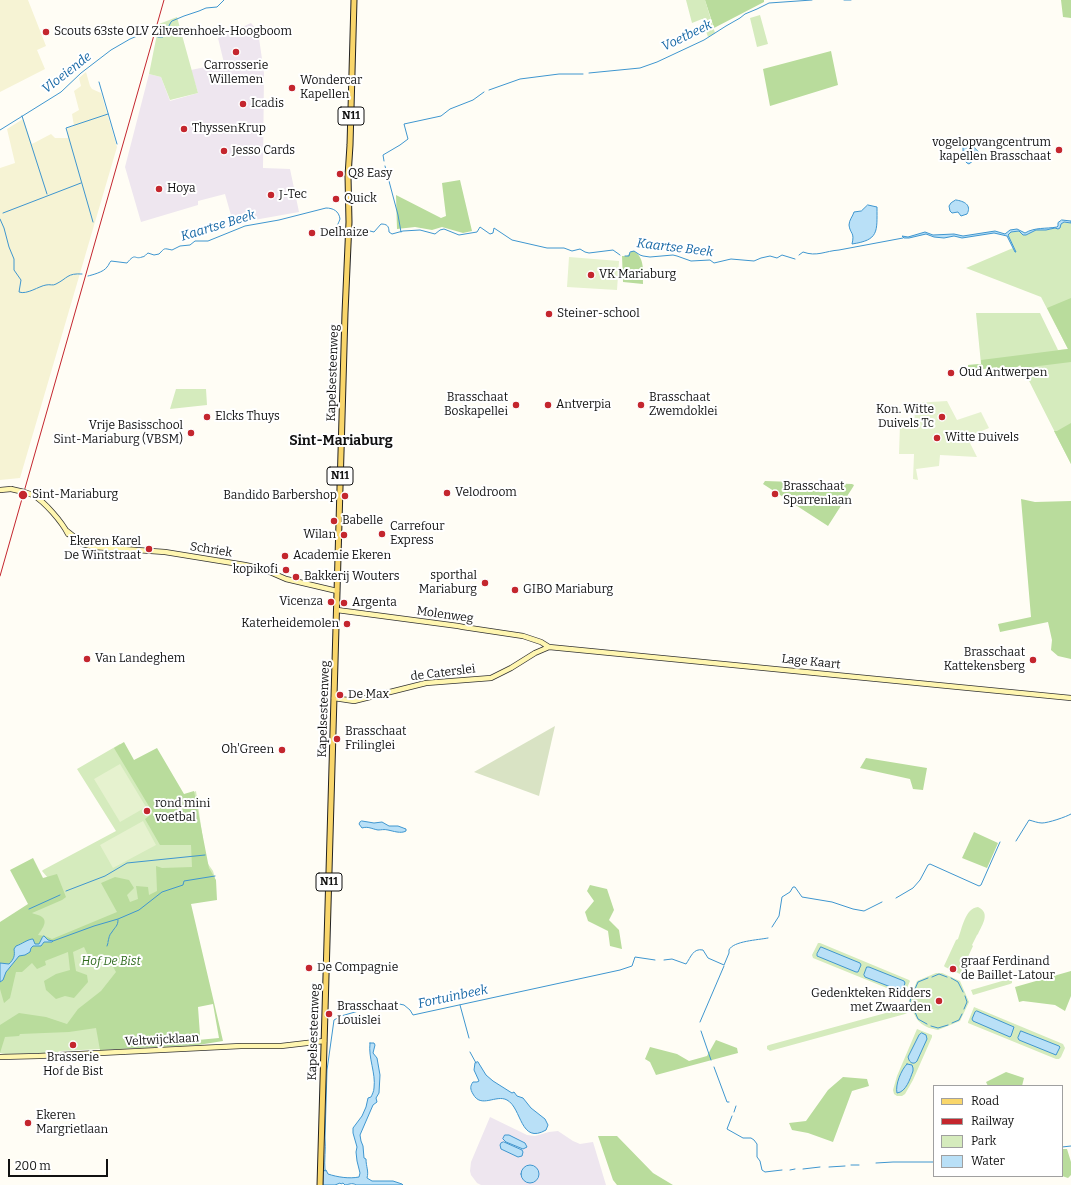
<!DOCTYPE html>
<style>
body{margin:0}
#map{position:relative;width:1071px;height:1185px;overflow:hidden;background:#fffdf5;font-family:Bitter,serif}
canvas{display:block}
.legend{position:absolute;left:933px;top:1085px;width:130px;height:92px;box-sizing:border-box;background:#fff;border:1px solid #a0a0a0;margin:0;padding:5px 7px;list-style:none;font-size:12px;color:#111}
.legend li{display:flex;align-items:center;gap:8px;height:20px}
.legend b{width:20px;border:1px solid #a0a0a0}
.scale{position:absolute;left:8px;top:1159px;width:100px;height:18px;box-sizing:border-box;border:2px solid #111;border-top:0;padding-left:5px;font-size:12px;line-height:14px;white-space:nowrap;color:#111;-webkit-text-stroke:3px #fff;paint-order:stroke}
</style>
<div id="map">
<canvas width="1071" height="1185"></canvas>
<ul class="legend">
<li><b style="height:5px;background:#f9d66b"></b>Road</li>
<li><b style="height:5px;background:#c4262e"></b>Railway</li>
<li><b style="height:11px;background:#d5ebbd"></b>Park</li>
<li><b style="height:11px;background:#b9e0f7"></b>Water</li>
</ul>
<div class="scale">200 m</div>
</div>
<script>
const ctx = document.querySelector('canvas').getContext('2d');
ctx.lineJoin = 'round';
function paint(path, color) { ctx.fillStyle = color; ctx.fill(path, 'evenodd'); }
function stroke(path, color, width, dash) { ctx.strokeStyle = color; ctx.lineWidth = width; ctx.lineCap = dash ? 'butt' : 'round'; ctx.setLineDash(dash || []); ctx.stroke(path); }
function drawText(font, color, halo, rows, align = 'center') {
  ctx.font = font + ' Bitter,serif'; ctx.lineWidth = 4; ctx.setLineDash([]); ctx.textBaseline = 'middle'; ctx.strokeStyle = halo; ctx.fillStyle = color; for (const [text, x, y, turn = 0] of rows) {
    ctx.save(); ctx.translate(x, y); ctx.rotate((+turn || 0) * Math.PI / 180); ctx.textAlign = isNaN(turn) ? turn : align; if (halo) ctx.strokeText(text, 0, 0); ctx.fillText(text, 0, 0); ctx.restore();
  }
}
const industrial = new Path2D(`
 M251 23 258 31 264 73 263 168 290 169 299 212 254 220 234 226 225 194 198 201V205L141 222 125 167 149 74 161 77 170 101 198 93 191 70 224 63 218 38Z
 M490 1117 527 1135 535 1136 549 1132 558 1131 573 1141 580 1144 593 1142 606 1185H481L477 1183 471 1175 470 1171 471 1162Z`);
const farmland = new Path2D(`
 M0 0H28L46 46 37 50 45 69 0 92Z
 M86 72 90 86 92 89 101 93 117 147 20 478 0 480V168L15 163 7 129 23 119 32 144 51 134 55 138H68L67 128 74 126 72 114 79 110 74 91 81 86 79 78Z`);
const green = new Path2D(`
 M686 0H705L715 33 708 37 702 19 692 23Z
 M760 15 768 44 757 47 750 18Z
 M177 17 198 93 170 100 161 77 149 74 159 24Z
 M1062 222 1071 223V464L1021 365 1002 376 997 367 969 371 968 365 981 364 976 313H1040L1058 350 1068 349 1041 297 966 268 1013 248 1015 252H1016L1008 235 1011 232 1019 231 1023 235H1026L1036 230H1048L1055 228 1058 229 1060 228 1061 224Z
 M176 389H206L207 405 170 409Z
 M120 744 156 811 196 791 206 861 213 871 215 878 186 885 143 1047 60 1051 56 1053 5 1054 0 1053V924L60 892 42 871 43 870 116 831 77 769Z
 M978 907C991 913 982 925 978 934L977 935 972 945 973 946 960 974 945 967 944 966 956 940 958 939C962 929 965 908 978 907Z
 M818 943H820L909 980 910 981 904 995 813 958 812 955Z
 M936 973H942L960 981 969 1002 960 1021 938 1030C919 1027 914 1018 909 1000L917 981Z
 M1009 979 1012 981V983L1010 984 973 995 971 990Z
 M974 1007 1063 1044 1065 1048 1061 1057 1059 1059H1056L968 1023V1022Z
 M904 1008 907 1013 905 1014 770 1051 767 1049V1046L769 1045Z
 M917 1029 932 1035V1037L913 1080 905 1094 902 1096H897L894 1094 893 1090 897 1076Z`);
const forest = new Path2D(`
 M705 0H764V2L714 28Z
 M1061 0H1071V18L1063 17Z
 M831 51 838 85 770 106 763 69Z
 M460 180 472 231 463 233 442 227 432 230 415 227 397 229 396 195 441 218 446 216 442 183Z
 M632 251H634C645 258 643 272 643 284L623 282 622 256H627Z
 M1071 298V362L1031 367 1024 372 1020 365 1002 376 997 367 969 371 968 365 981 364V360L1068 349 1047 308Z
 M1071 423V464L1054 431H1057Z
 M765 481 852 484 854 485 853 487 828 526 763 484Z
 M1021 499 1035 502 1071 501V659L1058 656 1051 650 1052 640 1048 622 1000 632 998 624 1031 617Z
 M124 742 134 760 157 748 184 794 194 791 209 868 216 880 217 900 191 904 223 1041 198 1045 100 1050 96 1028 69 1032 20 1034 19 1036 5 1037 0 1053V1025L19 1013 46 1017 67 1024 78 1009 101 991 116 972 107 956 90 960 84 947 73 952 76 971 87 975 88 982 74 998 65 996 56 999 46 990 44 981 56 974 70 970 68 952 45 961 46 965 37 969 32 963 22 972H16L10 998 4 1003 0 989V922L28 904 10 870 33 858 43 878 57 874 66 897 62 900 32 913C33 914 36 914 38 915 50 919 43 928 38 935L45 936 52 939 117 912 101 883 115 877 129 880 134 888 127 895 130 902 138 899 136 886 148 887 149 895 157 891 156 866 162 868 192 867 191 845H160L145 819 153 813 114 748ZM213 1004 219 1038 198 1040 200 1035 198 1007Z
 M866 758 927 768 923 790 913 789 910 779 860 768Z
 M974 832 998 843 987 868 962 858Z
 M590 885 607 889 614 910 609 920 619 930 622 949 610 946 608 931 588 921 585 912 594 901 587 891Z
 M1071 971V996L1065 1011 1055 1005 1023 1001 1019 1002 1015 987Z
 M716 1040 737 1048 738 1053 656 1075 650 1062 645 1059 650 1047 677 1054 689 1061 707 1056Z
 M1006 1072 1024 1078 1022 1086H988L986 1082Z
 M843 1077 867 1079 869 1086 852 1091 833 1142 808 1133 792 1130 789 1123 806 1121 828 1090Z
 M598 1136H617L653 1173 673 1185H617L613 1180Z
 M1062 1149H1067L1071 1162V1175L1068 1178 1062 1176Z`);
const cemetery = new Path2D(`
 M555 726 539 796 474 772Z`);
const pitch = new Path2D(`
 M569 257 619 261 617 290 567 287Z
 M947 401 957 420 981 412 989 428 972 435 975 441 970 443 977 457 940 455 939 466 916 469 918 480 913 479 914 454H899L900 424H915L914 403Z
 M120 764 146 807 120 822 94 779Z
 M143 821 156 845 113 868 100 845Z`);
const water = new Path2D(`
 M967 140 969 141C972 147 978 150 982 156L979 160 974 158V160L969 164 967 163 963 159V144Z
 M956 200C964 201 972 205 967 214L961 216 958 212 952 213 950 211 949 206 951 203Z
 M868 205 877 207C877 232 879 240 852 244 855 232 850 234 849 225 849 220 853 216 854 212L861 211Z
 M1062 220 1071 221V223L1064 222 1061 224 1060 228 1058 229 1055 228 1046 230H1036L1026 235H1023L1019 231 1011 232 1008 235 1016 252H1015L1007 236 994 233 962 238 954 236 944 238 934 237 926 234 909 238H904L902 236 908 237 925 232 933 235 954 234 963 236 995 231 1005 234 1010 230 1017 229 1025 233C1035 227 1046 229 1057 227L1058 226V223Z
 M362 821 374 823 382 822 389 826H398L406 829V831C401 834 393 831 388 830 384 829 381 830 378 830 372 829 368 826 362 828L359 824 360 822Z
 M44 936 48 940 53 941 52 942H44L41 946H33L31 948 30 952 25 955 19 956 6 972 3 980 0 982V963L9 964C14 959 15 956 14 949L16 946C22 944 28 939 33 939L35 944H39L42 938Z
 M821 947 860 963 861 965 858 972H856L817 956V954Z
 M867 967H869L904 981 905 983 902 991H901L865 977 864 975Z
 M977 1011 1014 1027 1011 1036 1010 1037 973 1021 972 1019 975 1012Z
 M1021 1031 1059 1046 1060 1047 1056 1055 1019 1040 1018 1038Z
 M922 1033 926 1035 927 1039 917 1061C915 1064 911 1064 909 1060L908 1057 919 1035Z
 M370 1043H374L375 1045 373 1053 377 1058 380 1075 379 1093 376 1098 377 1102 373 1105 360 1135 361 1141 363 1146 364 1158 366 1159C366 1167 369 1171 367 1178L372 1181H393L402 1184 403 1185H356C352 1182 348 1185 345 1185L343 1183 341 1184 340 1183 335 1185H323V1171L326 1170 328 1174C337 1177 349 1179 359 1177L360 1173 357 1161 356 1152 357 1147 353 1133V1128L362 1116 366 1107 368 1098 371 1097C372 1095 374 1091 374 1088 376 1073 368 1058 370 1043Z
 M478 1062 486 1075 493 1081 512 1093 514 1092 517 1096 523 1098 531 1108 545 1119 548 1125 546 1130C520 1145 522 1108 507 1100 496 1094 481 1109 473 1094 470 1089 470 1086 473 1082H477L479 1081 474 1070 475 1063Z
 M907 1064 912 1065 913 1068V1071C910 1079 906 1092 897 1093 895 1085 901 1070 907 1064Z
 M505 1135H509L525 1143 527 1147 523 1149 506 1142 503 1139Z
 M504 1142 522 1150 523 1152 522 1156 518 1157 501 1149 500 1145 501 1143Z
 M521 1174a9 9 0 1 1 18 0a9 9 0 1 1-18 0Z`);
const stream = new Path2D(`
 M844 0H851
 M158 37H163L171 22 172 21 184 16 199 11 206 8 217 7 224 0
 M589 73 640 68 657 62 704 40 726 26 740 18 745 14 757 9 769 3 812 0
 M99 82 117 144
 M489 90 520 79 559 74H583
 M22 116 47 194
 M0 130 61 92 81 73 111 50 130 39 142 34H146
 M384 161 383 155 400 145 408 139 404 124 441 116 450 109 473 100 484 92
 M385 166 398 215 401 232
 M3 213 81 183
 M0 219 4 228 9 247 14 259V270L21 280 19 292C27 295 39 286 46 285 50 284 53 286 56 284 68 278 67 273 82 274
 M93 222 66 128 108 114
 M353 233 358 232 362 229 374 232 381 224C387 224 389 226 389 232L392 234 403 231 420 230 435 234 440 230 444 229 459 235 477 232 480 227 490 234 493 233 494 228 512 240 547 248H564L572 251 580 249 585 252 589 253 613 250 620 255
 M799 255 803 252C817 257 825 251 839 250L903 238
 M625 256H629L630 252 634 251 640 255 643 256 650 257 673 255 677 256 691 261 710 260 714 263 731 259 754 261 761 258 770 256 777 258 782 255 795 259
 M88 276C92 275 104 272 107 267 109 265 109 263 111 261L127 263C136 252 134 260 142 257 145 257 146 254 148 253L154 255 159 254C165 248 163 248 172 250L180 246 190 245 195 241H208L245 226 279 220 326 208C333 208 339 211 340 219 338 225 335 227 339 233L343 234
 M1016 841 1029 820C1033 821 1038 823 1042 823 1048 823 1066 817 1071 814
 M66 891 105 876 127 863 205 855
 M896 898 913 888 920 880 928 865 930 864 979 886 981 885 1000 842
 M29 909 60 895
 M772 927 779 916 782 897 790 892 793 887H795L802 897 832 902 853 909 864 911 882 902
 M53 941 94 926 118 919 139 910 162 892 183 885 184 881 215 876
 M108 942C109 938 109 935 112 932 115 927 118 926 118 920
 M107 946 108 943
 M664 960 672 959 686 964C691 957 693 948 703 950L708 958 724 965 729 953V950C733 941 758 940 768 938
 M932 977 939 974 947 977
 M951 978 958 982 963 992
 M915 989 918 982 928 978
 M460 1005 469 1038
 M913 1008 910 1001 913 993
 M964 1009 967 1002 965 996
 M915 1012 918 1019 927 1024
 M700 1022 724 966
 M952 1023 959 1020 962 1014
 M931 1026 938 1028 948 1025
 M701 1031 711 1060
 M470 1052 476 1063
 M714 1067 727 1102H729
 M734 1112 736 1106
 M732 1116 727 1129 743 1138H751L754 1140 757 1144V1157L760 1161 762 1170 765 1172 782 1170
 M1062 1147 1071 1146
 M876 1163 893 1162H934
 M851 1165H859
 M829 1167 845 1166
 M803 1169 820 1167
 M790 1170 795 1169
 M325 1171C324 1160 326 1149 325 1138L327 1070 334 1020 341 1016 390 1002 404 1005 410 1010 413 1015 620 970 632 966 635 957 655 960`);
const secondary = new Path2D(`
 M0 490 11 489
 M33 495C45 502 62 522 68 534
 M67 531 77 539 79 543 94 547 165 552 245 565 263 569 286 579 337 591
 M337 610 458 626 463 627 523 636 541 642 549 647 1071 698
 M334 698 354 701 426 683 491 678 511 668 535 653 549 647
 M0 1057 39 1056 241 1046H281L324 1041`);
const primary = new Path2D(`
 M320 1185 345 313 349 222 348 176 350 145 354 0`);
const rail = new Path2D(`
 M0 576 164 0`);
const secondaryBridge = new Path2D(`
 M11 489 24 492 33 495`);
const markers = [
 [46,32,4,"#c4262e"],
 [236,52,4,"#c4262e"],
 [292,88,4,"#c4262e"],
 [243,104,4,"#c4262e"],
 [184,129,4,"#c4262e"],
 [1059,150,4,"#c4262e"],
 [224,151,4,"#c4262e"],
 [340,174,4,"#c4262e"],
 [159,189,4,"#c4262e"],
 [271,195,4,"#c4262e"],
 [336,199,4,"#c4262e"],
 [312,233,4,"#c4262e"],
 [591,275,4,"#c4262e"],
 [549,314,4,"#c4262e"],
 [951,373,4,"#c4262e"],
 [516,405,4,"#c4262e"],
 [548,405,4,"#c4262e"],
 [641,405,4,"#c4262e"],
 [207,417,4,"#c4262e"],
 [942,417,4,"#c4262e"],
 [191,433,4,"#c4262e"],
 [937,438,4,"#c4262e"],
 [447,493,4,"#c4262e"],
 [775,494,4,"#c4262e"],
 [23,495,5,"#c4262e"],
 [345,496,4,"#c4262e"],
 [334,521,4,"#c4262e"],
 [382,534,4,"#c4262e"],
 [344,535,4,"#c4262e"],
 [149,549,4,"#c4262e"],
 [285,556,4,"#c4262e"],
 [286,570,4,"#c4262e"],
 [296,577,4,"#c4262e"],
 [485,583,4,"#c4262e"],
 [515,590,4,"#c4262e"],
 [331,602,4,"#c4262e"],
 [344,603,4,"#c4262e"],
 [347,624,4,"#c4262e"],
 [87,659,4,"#c4262e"],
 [1033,660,4,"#c4262e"],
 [340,695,4,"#c4262e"],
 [337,739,4,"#c4262e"],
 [282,750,4,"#c4262e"],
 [147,811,4,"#c4262e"],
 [309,968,4,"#c4262e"],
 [953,969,4,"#c4262e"],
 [939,1001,4,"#c4262e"],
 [329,1014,4,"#c4262e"],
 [73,1045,4,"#c4262e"],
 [28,1123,4,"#c4262e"]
];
const shields = [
 [351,116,26],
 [340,476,26],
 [329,882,26]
];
const shieldNames = [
 ["N11",351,116],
 ["N11",340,476],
 ["N11",329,882]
];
const poiNames = [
 ["Scouts 63ste OLV Zilverenhoek-Hoogboom",54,32],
 ["Carrosserie",236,66,"center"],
 ["Willemen",236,80,"center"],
 ["Wondercar",300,81],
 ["Kapellen",300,95],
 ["Icadis",251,104],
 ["ThyssenKrup",192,129],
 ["vogelopvangcentrum",1051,143,"right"],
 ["kapellen Brasschaat",1051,157,"right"],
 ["Jesso Cards",232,151],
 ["Q8 Easy",348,174],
 ["Hoya",167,189],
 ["J-Tec",279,195],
 ["Quick",344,199],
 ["Delhaize",320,233],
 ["VK Mariaburg",599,275],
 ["Steiner-school",557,314],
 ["Oud Antwerpen",959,373],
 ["Brasschaat",508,398,"right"],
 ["Boskapellei",508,412,"right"],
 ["Brasschaat",649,398],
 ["Zwemdoklei",649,412],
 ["Antverpia",556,405],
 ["Kon. Witte",934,410,"right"],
 ["Duivels Tc",934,424,"right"],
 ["Elcks Thuys",215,417],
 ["Vrije Basisschool",183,426,"right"],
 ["Sint-Mariaburg (VBSM)",183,440,"right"],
 ["Witte Duivels",945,438],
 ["Brasschaat",783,487],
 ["Sparrenlaan",783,501],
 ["Velodroom",455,493],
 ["Sint-Mariaburg",32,495],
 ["Bandido Barbershop",337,496,"right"],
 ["Babelle",342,521],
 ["Carrefour",390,527],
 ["Express",390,541],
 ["Wilan",336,535,"right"],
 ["Ekeren Karel",141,542,"right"],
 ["De Wintstraat",141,556,"right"],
 ["Academie Ekeren",293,556],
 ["kopikofi",278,570,"right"],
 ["sporthal",477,576,"right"],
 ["Mariaburg",477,590,"right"],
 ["Bakkerij Wouters",304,577],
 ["GIBO Mariaburg",523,590],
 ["Vicenza",323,602,"right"],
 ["Argenta",352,603],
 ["Katerheidemolen",339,624,"right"],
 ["Brasschaat",1025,653,"right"],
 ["Kattekensberg",1025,667,"right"],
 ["Van Landeghem",95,659],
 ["De Max",348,695],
 ["Brasschaat",345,732],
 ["Frilinglei",345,746],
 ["Oh'Green",274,750,"right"],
 ["rond mini",155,804],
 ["voetbal",155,818],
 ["graaf Ferdinand",961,962],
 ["de Baillet-Latour",961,976],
 ["De Compagnie",317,968],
 ["Gedenkteken Ridders",931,994,"right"],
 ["met Zwaarden",931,1008,"right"],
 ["Brasschaat",337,1007],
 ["Louislei",337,1021],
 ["Brasserie",73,1058,"center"],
 ["Hof de Bist",73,1072,"center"],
 ["Ekeren",36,1116],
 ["Margrietlaan",36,1130]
];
const streetNames = [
 ["Kapelsesteenweg",333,373,-88],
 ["Schriek",211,550,9],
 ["Molenweg",445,615,8],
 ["Lage Kaart",811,662,6],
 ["de Caterslei",443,673,-7],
 ["Kapelsesteenweg",324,709,-88],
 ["Kapelsesteenweg",314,1032,-88],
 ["Veltwijcklaan",162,1040,-3]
];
const parkNames = [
 ["Hof De Bist",111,962]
];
const waterNames = [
 ["Voetbeek",687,36,-26],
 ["Vloeiende",67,73,-38],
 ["Kaartse Beek",218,226,-17],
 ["Kaartse Beek",675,248,7],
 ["Fortuinbeek",453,997,-12]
];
const quarterNames = [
 ["Sint-Mariaburg",341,441]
];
paint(industrial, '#eee6ef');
paint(farmland, '#f6f3d4');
paint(green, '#d5ebbd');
paint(forest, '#b9dc9c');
paint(cemetery, '#d9e3c4');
paint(pitch, '#e6f2cf');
paint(water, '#b9e0f7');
stroke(water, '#3f96cf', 1);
stroke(stream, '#3f96cf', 1);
stroke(secondary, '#333', 6);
stroke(primary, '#222', 7);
stroke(secondary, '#fff6b0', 4.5);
stroke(primary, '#f9d66b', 5);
stroke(rail, '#c4262e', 1);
stroke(secondaryBridge, '#333', 6, []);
stroke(secondaryBridge, '#fff6b0', 4.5);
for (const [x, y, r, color] of markers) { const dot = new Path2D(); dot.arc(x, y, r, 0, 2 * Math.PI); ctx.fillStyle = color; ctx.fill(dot); stroke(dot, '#fff', 1.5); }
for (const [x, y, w] of shields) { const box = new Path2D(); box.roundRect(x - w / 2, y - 9, w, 18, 3); ctx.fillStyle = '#fff'; ctx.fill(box); stroke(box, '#111', 1); }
drawText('bold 11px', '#111', null, shieldNames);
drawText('12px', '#111', '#fff', poiNames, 'left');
drawText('12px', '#111', '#fff', streetNames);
drawText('italic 12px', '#2f6b1f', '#fff', parkNames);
drawText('italic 13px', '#1768a6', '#fff', waterNames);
drawText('bold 14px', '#111', '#fff', quarterNames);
</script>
